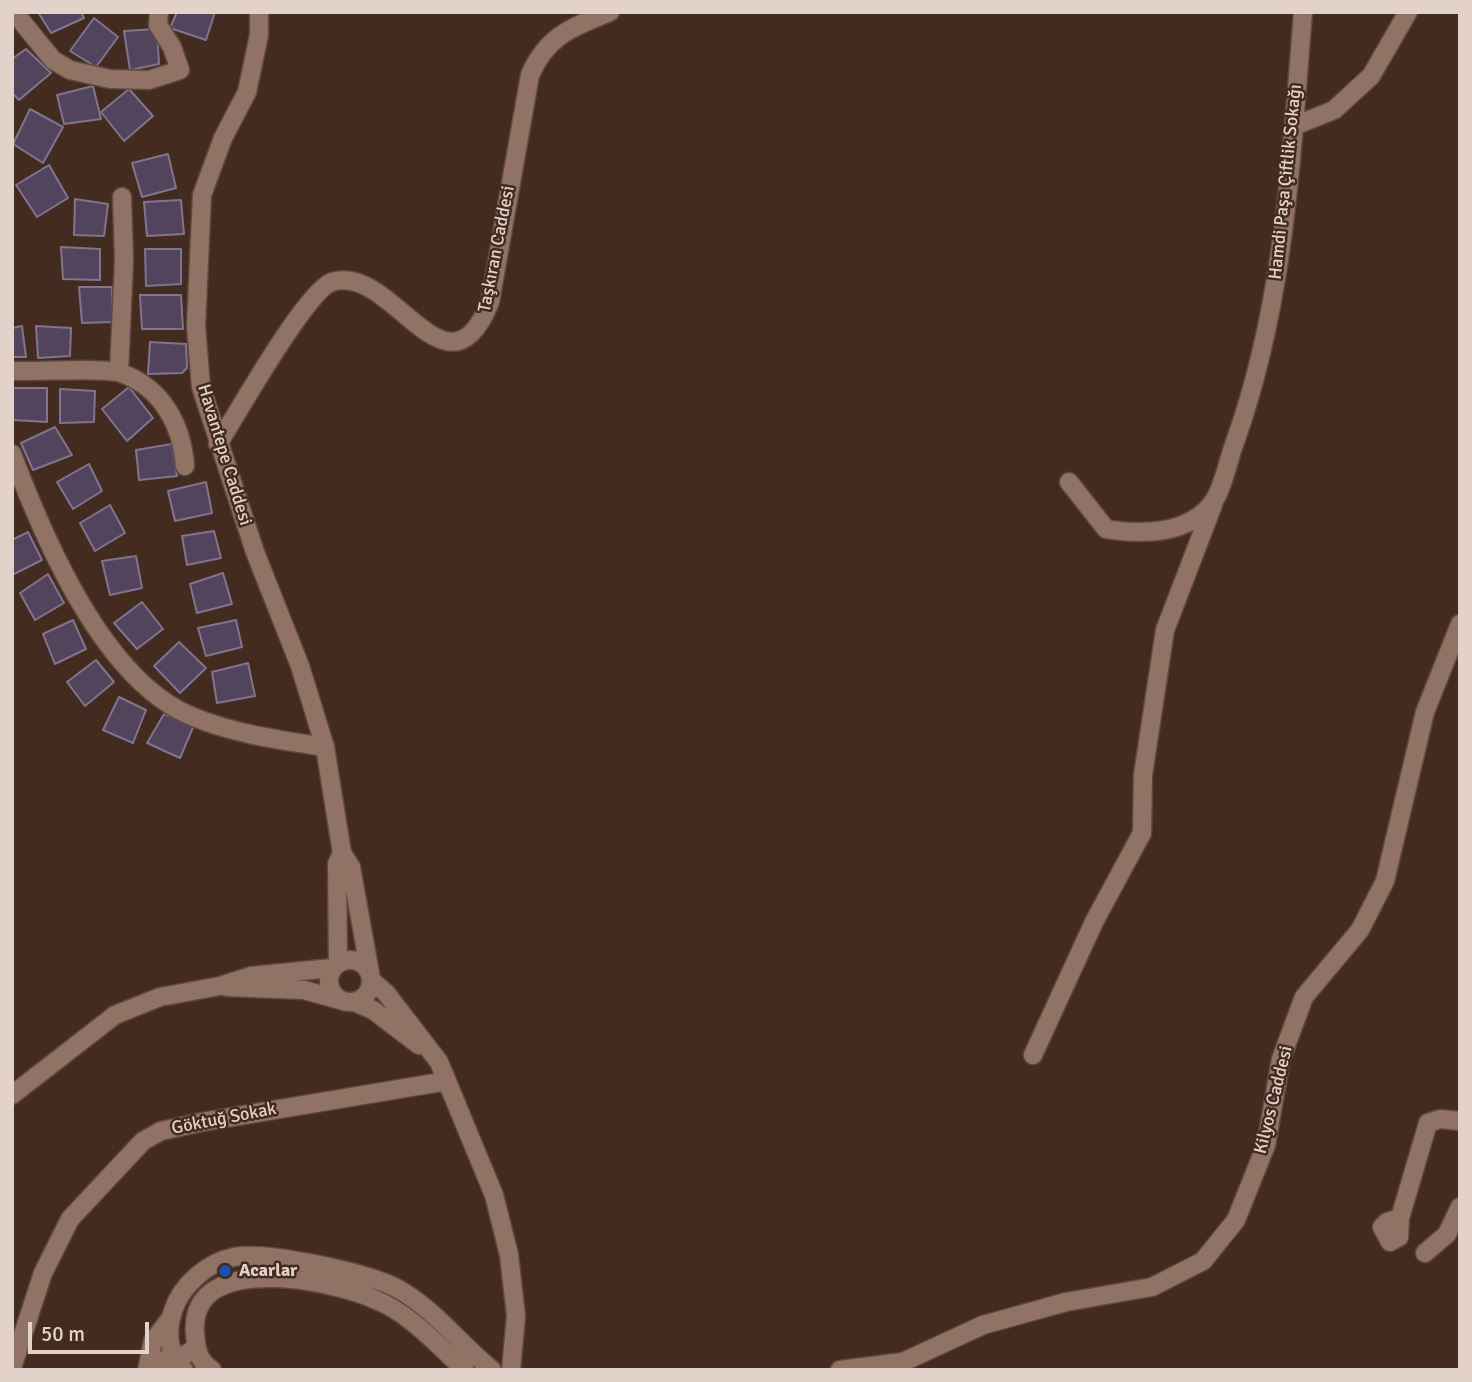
<!DOCTYPE html>
<meta charset="utf-8">
<style>
body{margin:0}
#map{position:relative;width:1472px;height:1382px;overflow:hidden;background:#442b1f;font-family:Signika,sans-serif}
canvas{display:block}
.frame{position:absolute;inset:0;border:14px solid #e2d2ca;pointer-events:none}
.scale{position:absolute;left:28px;top:1322px;width:121px;height:32px;box-sizing:border-box;border:4px solid #e2d2ca;border-top:0;padding-left:9px;font-size:21px;line-height:24px;white-space:nowrap;color:#e2d2ca;-webkit-text-stroke:5px #442b1f;paint-order:stroke}
</style>
<div id="map">
<canvas width="1472" height="1382"></canvas>
<div class="frame"></div>
<div class="scale">50 m</div>
</div>
<script>
const ctx = document.querySelector('canvas').getContext('2d');
ctx.lineJoin = 'round';
function paint(path, color) { ctx.fillStyle = color; ctx.fill(path, 'evenodd'); }
function stroke(path, color, width, dash) { ctx.strokeStyle = color; ctx.lineWidth = width; ctx.lineCap = dash ? 'butt' : 'round'; ctx.setLineDash(dash || []); ctx.stroke(path); }
function drawText(font, color, halo, rows, align = 'center') {
  ctx.font = font + ' Signika,sans-serif'; ctx.lineWidth = 5; ctx.setLineDash([]); ctx.textBaseline = 'middle'; ctx.strokeStyle = halo; ctx.fillStyle = color; for (const [text, x, y, turn = 0] of rows) {
    ctx.save(); ctx.translate(x, y); ctx.rotate((+turn || 0) * Math.PI / 180); ctx.textAlign = isNaN(turn) ? turn : align; if (halo) ctx.strokeText(text, 0, 0); ctx.fillText(text, 0, 0); ctx.restore();
  }
}
const building = new Path2D(`
 M38 12H81L84 18 51 33Z
 M177 12H215L206 40 170 28Z
 M94 18 118 37 96 67 70 51Z
 M157 29 159 64 130 70 124 31Z
 M26 49 51 73 19 100 12 93V59Z
 M93 86 101 119 64 124 57 95Z
 M129 89 153 116 124 141 101 112Z
 M30 109 63 127 43 163 13 144Z
 M168 154 176 188 142 197 132 163Z
 M49 165 68 198 37 217 16 185Z
 M75 199 108 204 104 236 74 235Z
 M181 200 184 234 147 236 144 202Z
 M61 247 100 249V280L63 279Z
 M145 249H181V284L146 286Z
 M79 287H112L113 322 82 323Z
 M140 295H181L183 329H142Z
 M22 326 26 357H12V328Z
 M36 326 71 328 70 356 38 358Z
 M150 342 186 344 187 368 182 373 148 374Z
 M129 387 153 418 127 441 102 409Z
 M13 388H47V422L13 420Z
 M60 389 95 391 94 422 60 423Z
 M55 427 72 455 33 470 21 443Z
 M172 444 177 476 139 480 136 450Z
 M89 464 102 491 73 509 57 482Z
 M206 482 212 513 175 521 168 491Z
 M110 505 125 533 95 551 80 523Z
 M214 531 221 558 187 565 182 536Z
 M28 532 42 560 12 575V540Z
 M136 556 142 588 110 595 102 561Z
 M223 573 232 604 197 613 190 584Z
 M48 574 64 603 35 620 20 593Z
 M142 602 163 629 137 649 114 623Z
 M73 620 86 649 55 664 43 634Z
 M236 620 242 647 206 656 198 628Z
 M179 642 206 668 180 693 154 666Z
 M96 660 114 682 85 706 67 682Z
 M248 663 255 696 217 703 212 672Z
 M119 697 146 710 133 743 103 730Z
 M164 714 194 725 180 758 147 743Z`);
const street = new Path2D(`
 M14 12 53 60 70 70 110 79 149 80 180 70 172 47 158 25 159 12
 M1294 126 1334 110 1371 76 1408 12
 M12 371C36 372 103 367 121 373 163 388 182 426 185 466
 M119 372 124 260 122 197
 M12 454C44 539 103 679 191 716 234 734 280 740 325 747
 M1069 482 1106 529C1141 535 1189 535 1213 502 1223 489 1229 457 1235 442 1285 301 1291 159 1303 12
 M1033 1055 1094 922 1142 833 1143 775 1165 630 1213 505
 M1400 1218 1387 1222 1382 1227 1390 1242 1399 1237 1400 1218 1428 1123 1440 1119 1460 1121
 M1425 1253 1447 1234 1460 1207
 M12 1368 43 1273 70 1219 143 1141 161 1131 202 1122 447 1081
 M147 1370 153 1341 170 1319
 M159 1370 167 1358 186 1354 196 1348`);
const secondary = new Path2D(`
 M259 12V35L247 92 223 138 202 195 196 326 201 387 255 552 300 666 325 747 342 853 351 867 370 973
 M218 444C237 414 306 291 332 282 392 262 447 410 490 302L530 75C547 36 572 27 610 12
 M329 981a21 21 0 1 1 42 0a21 21 0 1 1-42 0Z
 M338 963 337 864 342 853
 M371 980 386 993 439 1062 494 1195 509 1255 516 1316 511 1370
 M227 987 304 990 340 1000
 M354 1002 373 1010 419 1045
 M12 1095 115 1015 160 997 220 986 251 976 332 968
 M184 1370C168 1355 166 1331 173 1311 181 1285 208 1262 234 1257 267 1251 371 1273 400 1290 436 1311 460 1344 492 1370
 M212 1370C198 1361 196 1349 195 1333 189 1249 334 1281 376 1300 411 1314 437 1345 465 1370
 M840 1370 903 1362 983 1325 1066 1302 1152 1287 1203 1261 1236 1220 1266 1145 1281 1059 1304 997 1360 930 1385 881 1425 712 1460 624`);
const markers = [
 [225,1271,7,"#1a4fb4"]
];
const streetNames = [
 ["Hamdi Paşa Çiftlik Sokağı",1286,182,-84],
 ["Taşkıran Caddesi",497,249,-79],
 ["Havantepe Caddesi",224,455,73],
 ["Kilyos Caddesi",1274,1100,-76],
 ["Göktuğ Sokak",224,1119,-11]
];
const poiNames = [
 ["Acarlar",239,1271]
];
paint(building, '#51445c');
stroke(building, '#82748e', 2);
stroke(street, '#5e483e', 21);
stroke(secondary, '#5e483e', 21);
stroke(street, '#907365', 18);
stroke(secondary, '#907365', 18);
for (const [x, y, r, color] of markers) { const dot = new Path2D(); dot.arc(x, y, r, 0, 2 * Math.PI); ctx.fillStyle = color; ctx.fill(dot); stroke(dot, '#442b1f', 2.5); }
drawText('18px', '#e2d2ca', '#442b1f', streetNames);
drawText('bold 18px', '#e2d2ca', '#442b1f', poiNames, 'left');
</script>
